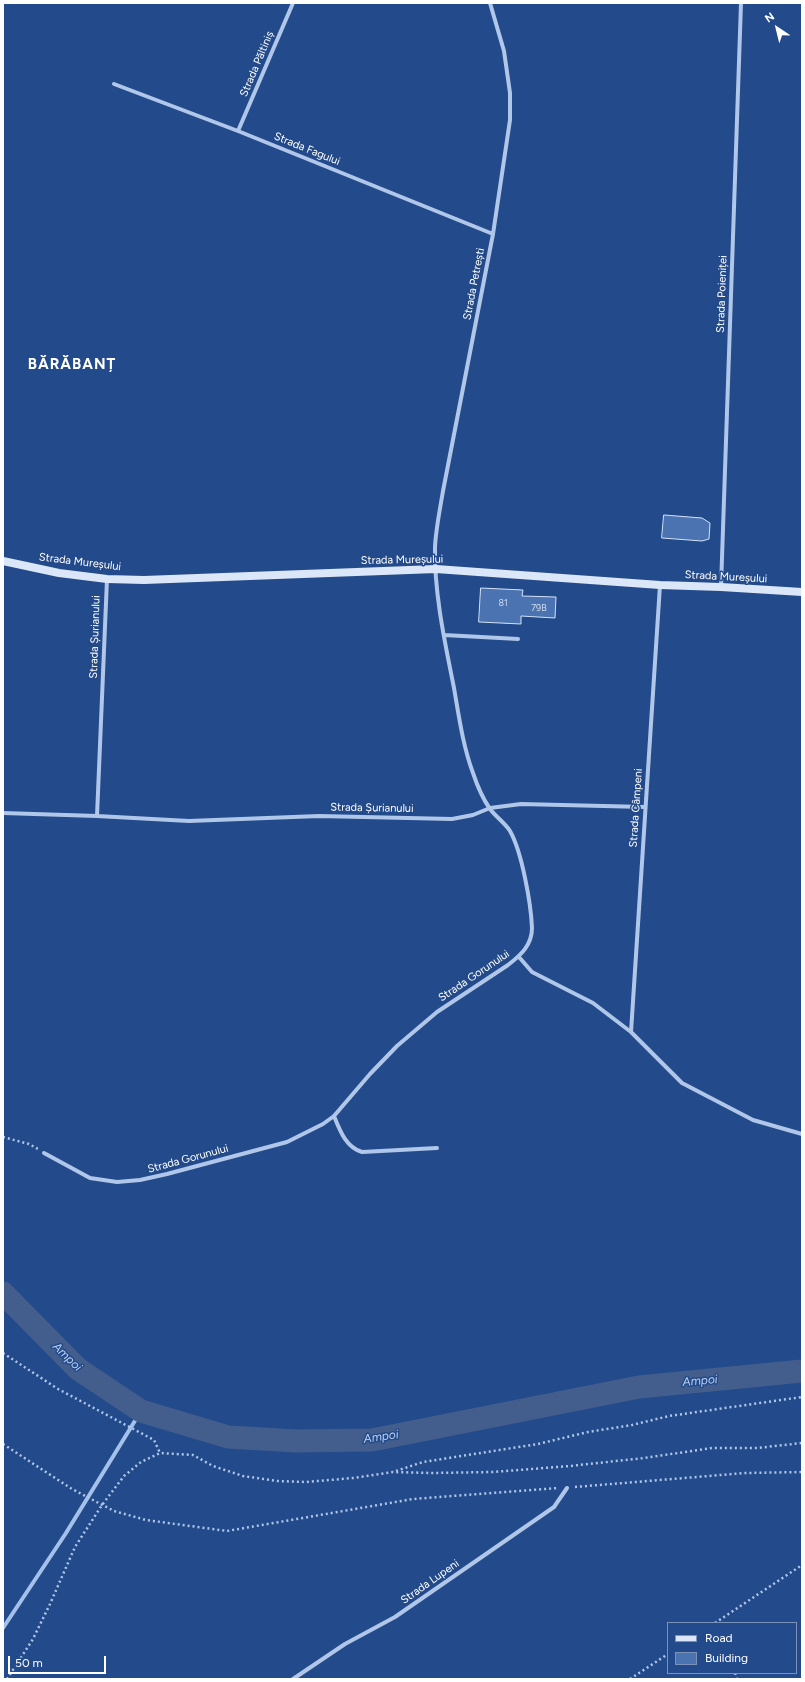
<!DOCTYPE html>
<meta charset="utf-8">
<style>
body{margin:0}
#map{position:relative;width:805px;height:1682px;overflow:hidden;background:#234a8a;font-family:Figtree,sans-serif}
canvas{display:block}
.frame{position:absolute;inset:0;border:4px solid #fff;pointer-events:none}
.legend{position:absolute;left:667px;top:1622px;width:130px;height:52px;box-sizing:border-box;background:#234a8a;border:1px solid #7b92b9;margin:0;padding:5px 7px;list-style:none;font-size:12px;color:#fff}
.legend li{display:flex;align-items:center;gap:8px;height:20px}
.legend b{width:20px;border:1px solid #7b92b9}
.north{position:absolute;left:757px;top:8px;width:40px;height:40px;-webkit-text-stroke:3px #234a8a;paint-order:stroke;rotate:325deg;font-size:11px;font-weight:700;line-height:16px;text-align:center;color:#fff}
.north::after{content:'';display:block;margin:auto;width:14px;height:18px;background:#fff;clip-path:polygon(50% 0,100% 100%,50% 72%,0 100%)}
.scale{position:absolute;left:8px;top:1656px;width:98px;height:18px;box-sizing:border-box;border:2px solid #fff;border-top:0;padding-left:5px;font-size:12px;line-height:14px;white-space:nowrap;color:#fff;-webkit-text-stroke:3px #234a8a;paint-order:stroke}
</style>
<div id="map">
<canvas width="805" height="1682"></canvas>
<div class="frame"></div>
<ul class="legend">
<li><b style="height:5px;background:#dbe6f8"></b>Road</li>
<li><b style="height:11px;background:#4b73b2"></b>Building</li>
</ul>
<div class="north">N</div>
<div class="scale">50 m</div>
</div>
<script>
const ctx = document.querySelector('canvas').getContext('2d');
ctx.lineJoin = 'round';
function stroke(path, color, width, dash) { ctx.strokeStyle = color; ctx.lineWidth = width; ctx.lineCap = dash ? 'butt' : 'round'; ctx.setLineDash(dash || []); ctx.stroke(path); }
function paint(path, color) { ctx.fillStyle = color; ctx.fill(path, 'evenodd'); }
function drawText(font, color, halo, rows, align = 'center') {
  ctx.font = font + ' Figtree,sans-serif'; ctx.lineWidth = 3; ctx.setLineDash([]); ctx.textBaseline = 'middle'; ctx.strokeStyle = halo; ctx.fillStyle = color; for (const [text, x, y, turn = 0] of rows) {
    ctx.save(); ctx.translate(x, y); ctx.rotate((+turn || 0) * Math.PI / 180); ctx.textAlign = isNaN(turn) ? turn : align; if (halo) ctx.strokeText(text, 0, 0); ctx.fillText(text, 0, 0); ctx.restore();
  }
}
const stream = new Path2D(`
 M3 1628 66 1533 141 1411`);
const river = new Path2D(`
 M3 1293 78 1369 141 1411 228 1437 296 1441 372 1440 639 1387 802 1371`);
const building = new Path2D(`
 M664 515 702 518 710 523 709 539 702 541 662 538Z
 M481 588 523 590 522 596 556 597 555 618 521 616V624L479 622Z`);
const path = new Path2D(`
 M3 1137 29 1144 38 1149
 M3 1353 58 1389 154 1440 160 1453
 M3 1444 72 1489 114 1511 146 1520 227 1531 413 1499 558 1488
 M396 1471 423 1462 538 1444 588 1432 632 1425 669 1416 802 1397
 M575 1487 745 1473 802 1472
 M715 1623 802 1565
 M735 1673 737 1679
 M7 1679 33 1639 50 1604 75 1547 102 1505 124 1476 141 1462 160 1453 193 1455 213 1466 243 1476 277 1481 306 1482 353 1478 393 1472 433 1473 493 1472 570 1466 644 1458 712 1448H757L802 1443
 M630 1679 668 1654`);
const street = new Path2D(`
 M114 84 238 131 493 234
 M238 131 293 3
 M721 587 741 3
 M444 635 518 639
 M3 813 97 816 189 821 319 816 452 819 473 815 490 808 521 804 645 807
 M97 816 107 579
 M519 957 532 972 593 1003 631 1032 682 1083 753 1120 802 1134
 M631 1032 660 585
 M334 1116C340 1131 346 1147 362 1152L437 1148
 M44 1153 90 1178 117 1182 140 1180 167 1174 287 1142 323 1124 334 1116 370 1074 397 1046 437 1012 508 965C521 955 532 945 532 928 531 904 522 852 510 831 505 823 496 817 490 809 483 799 477 785 473 773 463 746 459 717 454 688 445 643 434 593 435 547 436 528 440 509 443 491L493 234 510 120V93L504 51 490 3
 M293 1679 345 1644 395 1617 554 1507 567 1488`);
const secondary = new Path2D(`
 M3 561 59 573 107 579 144 580 436 569 660 585 721 587 802 592`);
const numberNames = [
 ["81",503,603],
 ["79B",539,608]
];
const streetNames = [
 ["Strada Păltiniș",257,64,-67],
 ["Strada Fagului",307,149,22],
 ["Strada Petrești",474,284,-79],
 ["Strada Poieniței",722,294,-88],
 ["Strada Mureșului",402,560,-1],
 ["Strada Mureșului",80,562,7],
 ["Strada Mureșului",726,577,3],
 ["Strada Șurianului",95,637,-88],
 ["Strada Șurianului",372,808,1],
 ["Strada Câmpeni",636,808,-86],
 ["Strada Gorunului",474,976,-34],
 ["Strada Gorunului",188,1159,-15],
 ["Strada Lupeni",430,1582,-35]
];
const waterNames = [
 ["Ampoi",67,1357,44],
 ["Ampoi",700,1381,-5],
 ["Ampoi",381,1437,-8]
];
const districtNames = [
 ["BĂRĂBANȚ",72,365]
];
stroke(stream, '#a4c1eb', 4);
stroke(river, '#435e8d', 23);
paint(building, '#4b73b2');
stroke(building, '#d5e3f8', 1);
stroke(path, '#b0c7ea', 2.5, [2, 3]);
stroke(street, '#b0c7ea', 4);
stroke(secondary, '#dbe6f8', 8);
drawText('9px', '#d2dcec', null, numberNames);
drawText('11px', '#fff', '#234a8a', streetNames);
drawText('italic 12px', '#bcd1f2', '#234a8a', waterNames);
ctx.letterSpacing = '1px';
drawText('bold 15px', '#fff', '#234a8a', districtNames);
ctx.letterSpacing = '0px';
</script>
